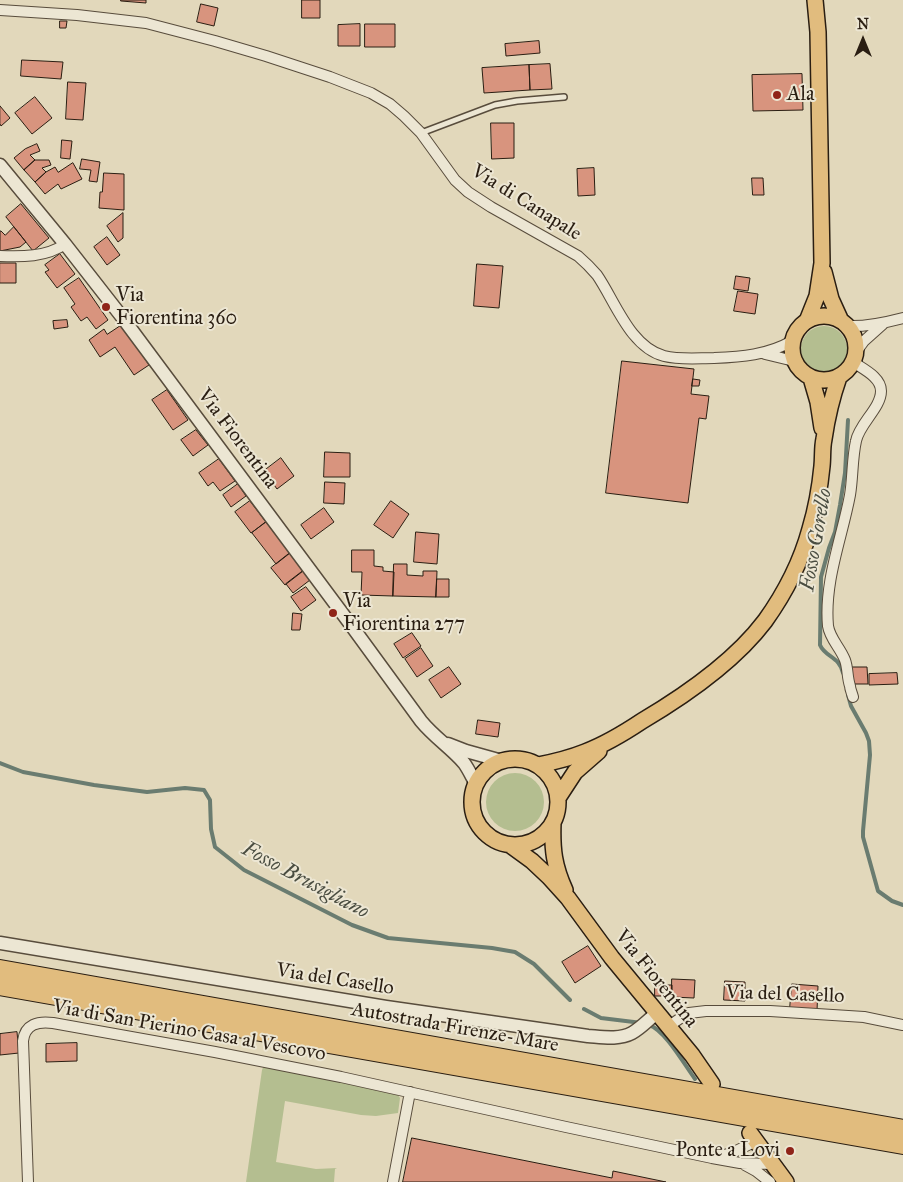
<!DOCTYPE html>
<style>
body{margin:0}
#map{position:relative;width:903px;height:1182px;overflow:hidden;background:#e2d8bb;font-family:"IM FELL Great Primer",serif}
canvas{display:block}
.north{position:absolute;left:838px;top:15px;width:50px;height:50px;-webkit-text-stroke:4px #ece6d3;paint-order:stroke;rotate:0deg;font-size:14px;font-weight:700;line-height:20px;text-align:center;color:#2a1e12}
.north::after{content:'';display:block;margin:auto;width:18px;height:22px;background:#2a1e12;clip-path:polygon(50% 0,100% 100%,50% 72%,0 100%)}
</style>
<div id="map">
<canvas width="903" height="1182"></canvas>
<div class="north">N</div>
</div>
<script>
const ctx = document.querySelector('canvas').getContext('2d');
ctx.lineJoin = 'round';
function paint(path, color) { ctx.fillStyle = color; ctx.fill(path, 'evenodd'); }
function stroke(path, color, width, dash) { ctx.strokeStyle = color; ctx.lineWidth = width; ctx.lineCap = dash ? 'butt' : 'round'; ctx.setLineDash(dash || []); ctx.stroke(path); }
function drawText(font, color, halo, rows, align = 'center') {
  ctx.font = font + ' "IM FELL Great Primer",serif'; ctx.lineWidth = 4; ctx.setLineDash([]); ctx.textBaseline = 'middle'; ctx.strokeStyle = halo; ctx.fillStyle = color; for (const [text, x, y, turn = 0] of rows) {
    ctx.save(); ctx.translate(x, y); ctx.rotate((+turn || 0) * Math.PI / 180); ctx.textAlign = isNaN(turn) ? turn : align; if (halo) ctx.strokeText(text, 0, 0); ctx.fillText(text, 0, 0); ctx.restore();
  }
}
const green = new Path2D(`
 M801 349a23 23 0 1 1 46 0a23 23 0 1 1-46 0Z
 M486 802a29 29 0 1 1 58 0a29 29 0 1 1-58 0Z
 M264 1065 398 1095 400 1098 398 1113 376 1116 361 1115 285 1101 276 1162 316 1169 337 1168 335 1169 334 1182H246L262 1070Z`);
const stream = new Path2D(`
 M843 673C840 657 825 657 820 645L821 577 829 548 835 532 840 505 845 473 848 420
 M848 695 851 706 866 733 869 741 870 755 863 831V837L878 891 892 901 903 905
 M0 763 23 772 94 785 147 792 185 788 204 790 210 800 211 829 215 847 244 870 352 925 388 938 492 948 515 952 534 964 570 1000
 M584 1009 601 1018 642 1023
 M649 1025C665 1030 684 1064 695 1079`);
const building = new Path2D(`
 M121 0H146V3L121 1Z
 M302 0H320V18H302Z
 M201 4 218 8 214 26 197 22Z
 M60 21H67L66 28H60Z
 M360 24V46H338V25Z
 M365 24H395V47H365Z
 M539 41 540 53 506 56 505 44Z
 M22 60 63 62 61 79 21 76Z
 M550 64 552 89 530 90 529 65Z
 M529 65 530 90 484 93 482 68Z
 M802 74 803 110 753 111 752 75Z
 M68 82 86 83 83 120 66 119Z
 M35 97 52 118 32 134 15 113Z
 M0 106 10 118 1 126 0 124Z
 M491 123H514V158L492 159Z
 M62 140 72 141 70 159 61 158Z
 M37 144 40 151 30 155 35 160 24 170 14 158 25 149Z
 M82 159 100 162 97 182 89 181 91 170 80 169Z
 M35 160H49L51 165 42 168 46 172 35 182 24 170Z
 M73 163 82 179 61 189 58 184 45 194 35 182 46 172 55 167 58 172Z
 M594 168 595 195 578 196 577 169Z
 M104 173 124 174V210L99 208 100 192H102Z
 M752 178H763L764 195H753Z
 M21 204 49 238 33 251 6 217Z
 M123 213V238L118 242 107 226Z
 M14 227 26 242 20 247 0 251V231H1L5 235Z
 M107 237 120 255 107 265 94 247Z
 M60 254 75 274 57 288 45 272 49 270 45 265Z
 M0 263H16V283H0Z
 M477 264 503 266 499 308 474 306Z
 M736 276 750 278 748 291 734 289Z
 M79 278 108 320 96 329 87 317 81 321 71 307 75 304 64 288Z
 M738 291 758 294 755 314 734 311Z
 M67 320 68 327 54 329 53 321Z
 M122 325 149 365 134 375 115 347 100 357 89 340 104 329 107 334Z
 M622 361 694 369 691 394 709 396 706 419 699 418 688 503 606 493Z
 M693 379 700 380 699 386H692Z
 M167 390 188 420 173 430 152 400Z
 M196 430 208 445 193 456 181 440Z
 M325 452 350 453V477H324Z
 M281 458 294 476 277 489 264 471Z
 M219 459 235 481 220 491 213 482 208 486 199 473Z
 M325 482 345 483 344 504 324 503Z
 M238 484 246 496 231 507 223 495Z
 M250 501 266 522 251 533 235 512Z
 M391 501 409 514 393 538 374 525Z
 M324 508 334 522 311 539 301 525Z
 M266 522 290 553 276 564 252 533Z
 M416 532 439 534 437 564 414 562Z
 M352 550H374V566L383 567V571L394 572 393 596 361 595 362 572H352Z
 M290 553 303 571 285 585 271 568Z
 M394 564H407V575L423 576V571H437L436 597 393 596Z
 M303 571 310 580 293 593 286 584Z
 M437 579H449V597H436Z
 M306 587 316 600 301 611 291 597Z
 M293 613 302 614 300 630H292Z
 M412 633 421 646 403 658 394 644Z
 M421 648 433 666 417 677 405 659Z
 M449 667 461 684 441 698 429 680Z
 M850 667H867L868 684H851Z
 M897 673 898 684 869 685V674Z
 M478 720 500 723 498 737 476 734Z
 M588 946 601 966 575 983 562 962Z
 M672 979 695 980 694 998 672 997Z
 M725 981 745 982V1001L724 1000Z
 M792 984 818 986 817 1011 790 1009Z
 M655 985H672V996H655Z
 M17 1032 19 1053 0 1055V1034Z
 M77 1043V1061L46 1062V1044Z
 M412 1138 612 1178 613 1171 666 1182H403Z`);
const service = new Path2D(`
 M421 133 495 105 517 101 564 97`);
const minor = new Path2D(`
 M0 10 77 15 146 23 215 41 266 56 330 77 371 93 390 104 404 116 421 133 455 180 468 192 491 207 578 256C585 262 591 268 597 275 615 301 630 347 664 356 680 360 698 358 714 358 741 357 768 355 792 341
 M0 256C21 257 47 257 65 244
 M847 326C866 327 884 323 903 318
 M856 352 864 341 883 324
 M765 354 794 361
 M853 362C863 369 881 377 881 391 881 408 859 424 856 441 852 459 853 477 850 495 842 538 824 581 828 626 830 639 840 647 845 660 848 668 847 677 850 686 850 689 852 693 853 697
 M669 1026 682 1017 689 1013 706 1011H770L864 1017 903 1025
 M715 1157 732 1153 756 1141
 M745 1165 756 1171 770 1182
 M28 1182 23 1041C25 1024 38 1021 53 1023L215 1052 341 1077 566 1127 712 1158 740 1163 773 1164
 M393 1182 410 1092`);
const tertiary = new Path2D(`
 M0 165 65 244 122 317 348 621 421 721C434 737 451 748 464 763 469 770 472 777 476 784
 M448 744 466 751 502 761
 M0 943 386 1007 588 1036C602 1037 619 1040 632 1033 641 1028 649 1019 657 1013`);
const primary = new Path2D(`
 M824 272 831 299 841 321
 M792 348a32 32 0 1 1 64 0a32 32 0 1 1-64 0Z
 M807 321 817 296 822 263 818 32 815 0
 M811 378 818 402 822 428
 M472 802a43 43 0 1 1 86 0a43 43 0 1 1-86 0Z
 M538 765C554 762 570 758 585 752 606 744 624 733 642 721 686 695 734 662 765 621 785 593 801 562 810 529 816 509 820 487 822 466 823 457 822 448 824 439 827 418 832 397 839 377
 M558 798 575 772 599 751
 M553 823C552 849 554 866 565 890
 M510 845 532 861 549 877 568 898 612 958 692 1055 712 1084
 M750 1133 786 1182`);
const motorway = new Path2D(`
 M0 969 903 1129
 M0 986 903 1145`);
const markers = [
 [777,95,5,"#8f2418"],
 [106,307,5,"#8f2418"],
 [333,613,5,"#8f2418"],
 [790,1151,5,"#8f2418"]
];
const poiNames = [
 ["Ala",787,95],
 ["Via",116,296],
 ["Fiorentina 360",116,319],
 ["Via",343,602],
 ["Fiorentina 277",343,625],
 ["Ponte a Lovi",780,1151,"right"]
];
const streetNames = [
 ["Via di Canapale",526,203,32],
 ["Via Fiorentina",237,439,53],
 ["Via Fiorentina",656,979,51],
 ["Via del Casello",335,980,9],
 ["Via del Casello",785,995,2],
 ["Autostrada Firenze-Mare",455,1028,10],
 ["Via di San Pierino Casa al Vescovo",189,1031,10]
];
const waterNames = [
 ["Fosso Gorello",817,540,-80],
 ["Fosso Brusigliano",305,881,28]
];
paint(green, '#b4be90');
stroke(stream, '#6a7c70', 4);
paint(building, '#d8947e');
stroke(building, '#2a1e12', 1);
stroke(service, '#584c3c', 8);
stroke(minor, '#584c3c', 12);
stroke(tertiary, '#584c3c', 15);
stroke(primary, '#2a1e12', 18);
stroke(motorway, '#2a1e12', 20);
stroke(service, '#ece6d3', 5);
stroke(minor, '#ece6d3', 10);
stroke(tertiary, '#ece6d3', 12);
stroke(primary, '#e1bc7e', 15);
stroke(motorway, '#e1bc7e', 18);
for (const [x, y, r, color] of markers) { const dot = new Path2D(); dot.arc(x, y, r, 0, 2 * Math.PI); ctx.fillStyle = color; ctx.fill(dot); stroke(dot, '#ece6d3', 2); }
drawText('20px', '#2a1e12', '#ece6d3', poiNames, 'left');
drawText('20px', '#2a1e12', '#ece6d3', streetNames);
drawText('italic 21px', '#4a4d41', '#ece6d3', waterNames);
</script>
